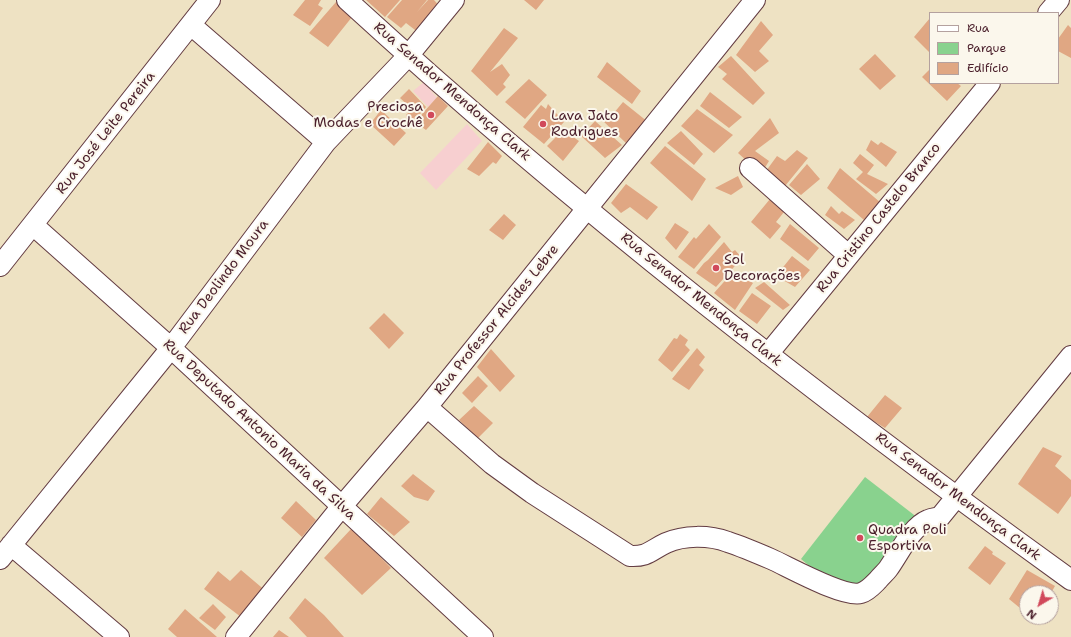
<!DOCTYPE html>
<meta charset="utf-8">
<style>
body{margin:0}
#map{position:relative;width:1071px;height:637px;overflow:hidden;background:#eee2c3;font-family:"Shantell Sans",sans-serif}
canvas{display:block}
.legend{position:absolute;left:929px;top:12px;width:130px;height:72px;box-sizing:border-box;background:#fbf7ec;border:1px solid #b4a19f;margin:0;padding:5px 7px;list-style:none;font-size:12px;color:#4a1f2b}
.legend li{display:flex;align-items:center;gap:8px;height:20px}
.legend b{width:20px;border:1px solid #b4a19f}
.north{position:absolute;left:1019px;top:585px;width:40px;height:40px;box-sizing:border-box;background:#fbf7ec;border:1px solid #b4a19f;border-radius:50%;rotate:218deg;font-size:11px;font-weight:700;line-height:16px;text-align:center;color:#4a1f2b}
.north::after{content:'';display:block;margin:auto;width:14px;height:18px;background:#d1495b;clip-path:polygon(50% 0,100% 100%,50% 72%,0 100%)}
</style>
<div id="map">
<canvas width="1071" height="637"></canvas>
<ul class="legend">
<li><b style="height:5px;background:#fff"></b>Rua</li>
<li><b style="height:11px;background:#89d28e"></b>Parque</li>
<li><b style="height:11px;background:#e0a783"></b>Edifício</li>
</ul>
<div class="north">N</div>
</div>
<script>
const ctx = document.querySelector('canvas').getContext('2d');
ctx.lineJoin = 'round';
function paint(path, color) { ctx.fillStyle = color; ctx.fill(path, 'evenodd'); }
function stroke(path, color, width, dash) { ctx.strokeStyle = color; ctx.lineWidth = width; ctx.lineCap = dash ? 'butt' : 'round'; ctx.setLineDash(dash || []); ctx.stroke(path); }
function drawText(font, color, halo, rows, align = 'center') {
  ctx.font = font + ' "Shantell Sans",sans-serif'; ctx.lineWidth = 4; ctx.setLineDash([]); ctx.textBaseline = 'middle'; ctx.strokeStyle = halo; ctx.fillStyle = color; for (const [text, x, y, turn = 0] of rows) {
    ctx.save(); ctx.translate(x, y); ctx.rotate((+turn || 0) * Math.PI / 180); ctx.textAlign = isNaN(turn) ? turn : align; if (halo) ctx.strokeText(text, 0, 0); ctx.fillText(text, 0, 0); ctx.restore();
  }
}
const built = new Path2D(`
 M424 82 437 98 428 107 413 91Z
 M467 124 482 141 436 190 420 173Z`);
const green = new Path2D(`
 M865 477 918 518 854 600 827 581 801 559Z`);
const building = new Path2D(`
 M305 0H321L318 5 323 8 310 26 293 15Z
 M366 0H400L385 17Z
 M402 0H427L417 12 428 0H434L441 8 419 33 406 23 401 28 387 17Z
 M524 0H544L536 10Z
 M336 2 352 17 328 47 309 33Z
 M930 18V53L914 37Z
 M761 21 773 35 759 51 769 61 755 72 736 55Z
 M1068 25 1071 28V58L1058 51V39Z
 M504 28 518 38 490 72 502 64 510 75 503 84 506 87 497 96 471 71Z
 M875 54 896 76 880 90 859 69Z
 M731 56 765 93 753 105 722 79 727 74 718 67Z
 M607 62 641 91 632 104 597 77Z
 M930 69V83H957L961 86 947 101 922 77Z
 M529 79 547 95 525 119 505 102Z
 M409 89 426 107 410 126 407 121 406 115 412 109 400 98Z
 M710 92 742 117 729 128 700 106Z
 M438 96 448 106 426 130 415 122Z
 M623 102 648 122 627 144 602 120 608 111 613 114Z
 M548 104 564 122 544 144 523 127 541 105 546 109Z
 M697 109 733 135 714 153 681 126Z
 M381 110 406 133 394 146 370 124Z
 M770 118 779 133 755 151 769 161 761 174 738 153Z
 M595 121 622 145 605 158 581 136Z
 M563 130 579 141 563 161 547 146Z
 M681 131 703 154 694 165 667 143Z
 M871 140 878 145 881 142 897 152 886 167 866 150Z
 M488 142 502 156 496 164 493 162 479 176 467 169Z
 M665 146 706 179 692 201 650 163Z
 M797 150 808 158 785 186 766 171 777 156 785 161Z
 M860 154 874 165 867 174 888 184 876 194 856 179 863 172 853 163Z
 M807 164 820 179 801 195 789 185Z
 M840 168 881 203 864 220 827 188Z
 M738 176 743 187 731 195 715 188Z
 M626 184 658 207 647 220 630 207 621 213 611 203Z
 M770 199 784 212 776 222 781 226 770 239 751 222Z
 M831 206 839 214 842 211 855 220 844 229 825 215Z
 M504 214 516 225 503 240 489 230Z
 M675 223 689 232 676 250 665 238Z
 M709 224 721 237 694 269 678 257 694 237 696 239Z
 M790 224 819 248 808 261 780 239Z
 M724 242 732 252 735 250 742 258 716 287 696 273 704 263 708 260Z
 M792 256 810 270 795 287 776 276Z
 M731 274 738 282 743 277 753 283 735 310 714 293Z
 M764 282 790 305 783 310 755 288Z
 M752 293 771 306 757 324 739 311Z
 M384 313 404 333 389 349 369 328Z
 M680 334 688 340 685 345 690 350 672 372 658 360 674 338 677 339Z
 M697 348 705 357 699 365 704 370 689 390 672 379Z
 M491 349 515 376 500 392 477 367Z
 M478 376 488 386 472 403 462 393Z
 M885 395 902 408 885 428 867 417Z
 M474 406 493 423 478 438 459 420Z
 M1043 447 1062 456 1055 466 1071 480V496L1058 514 1018 484Z
 M413 474 435 491 428 501 414 497 401 486Z
 M381 497 410 522 394 536 367 514Z
 M296 501 316 520 302 537 281 518Z
 M352 528 391 568 362 595 324 558Z
 M985 546 993 552 992 554 1006 563 990 585 968 568Z
 M241 570 267 592 241 617 204 589 218 571 230 581Z
 M1027 570 1055 586 1051 593H1027L1026 613 1009 599Z
 M305 598 324 615 344 637H307L289 618Z
 M213 604 226 617 215 630 199 618Z
 M185 609 217 637H177L168 629Z
 M279 630 289 637H273Z`);
const minor = new Path2D(`
 M347 0C575 209 820 399 1071 580
 M1048 13 1059 0
 M191 25 326 142
 M750 168 848 255
 M33 225 171 348 483 637
 M0 266 210 0
 M768 354 990 83
 M427 407 492 464 532 493 630 556C648 557 651 550 666 543 684 535 709 535 728 542 743 547 757 553 771 559 789 567 844 598 861 593 868 591 873 585 878 580 881 576 885 573 888 569 899 554 911 527 928 520 932 518 936 518 940 517L1071 356
 M11 545 119 637
 M0 559 171 348 326 142 408 56 454 0
 M236 637 342 506 427 407 755 0`);
const markers = [
 [431,115,4,"#d1495b"],
 [543,124,4,"#d1495b"],
 [716,268,4,"#d1495b"],
 [860,538,4,"#d1495b"]
];
const streetNames = [
 ["Rua Senador Mendonça Clark",452,92,41],
 ["Rua José Leite Pereira",106,133,-52],
 ["Rua Cristino Castelo Branco",879,218,-51],
 ["Rua Deolindo Moura",224,277,-53],
 ["Rua Senador Mendonça Clark",701,300,39],
 ["Rua Professor Alcides Lebre",497,320,-51],
 ["Rua Deputado Antonio Maria da Silva",259,430,43],
 ["Rua Senador Mendonça Clark",958,497,37]
];
const poiNames = [
 ["Preciosa",423,107,"right"],
 ["Modas e Crochê",423,123,"right"],
 ["Lava Jato",551,116],
 ["Rodrigues",551,132],
 ["Sol",724,260],
 ["Decorações",724,276],
 ["Quadra Poli",868,530],
 ["Esportiva",868,546]
];
paint(built, '#f7cfd0');
paint(green, '#89d28e');
paint(building, '#e0a783');
stroke(minor, '#633c42', 22);
stroke(minor, '#fff', 20);
for (const [x, y, r, color] of markers) { const dot = new Path2D(); dot.arc(x, y, r, 0, 2 * Math.PI); ctx.fillStyle = color; ctx.fill(dot); stroke(dot, '#fbf7ec', 1.5); }
drawText('14px', '#4a1f2b', '#fbf7ec', streetNames);
drawText('14px', '#4a1f2b', '#fbf7ec', poiNames, 'left');
</script>
